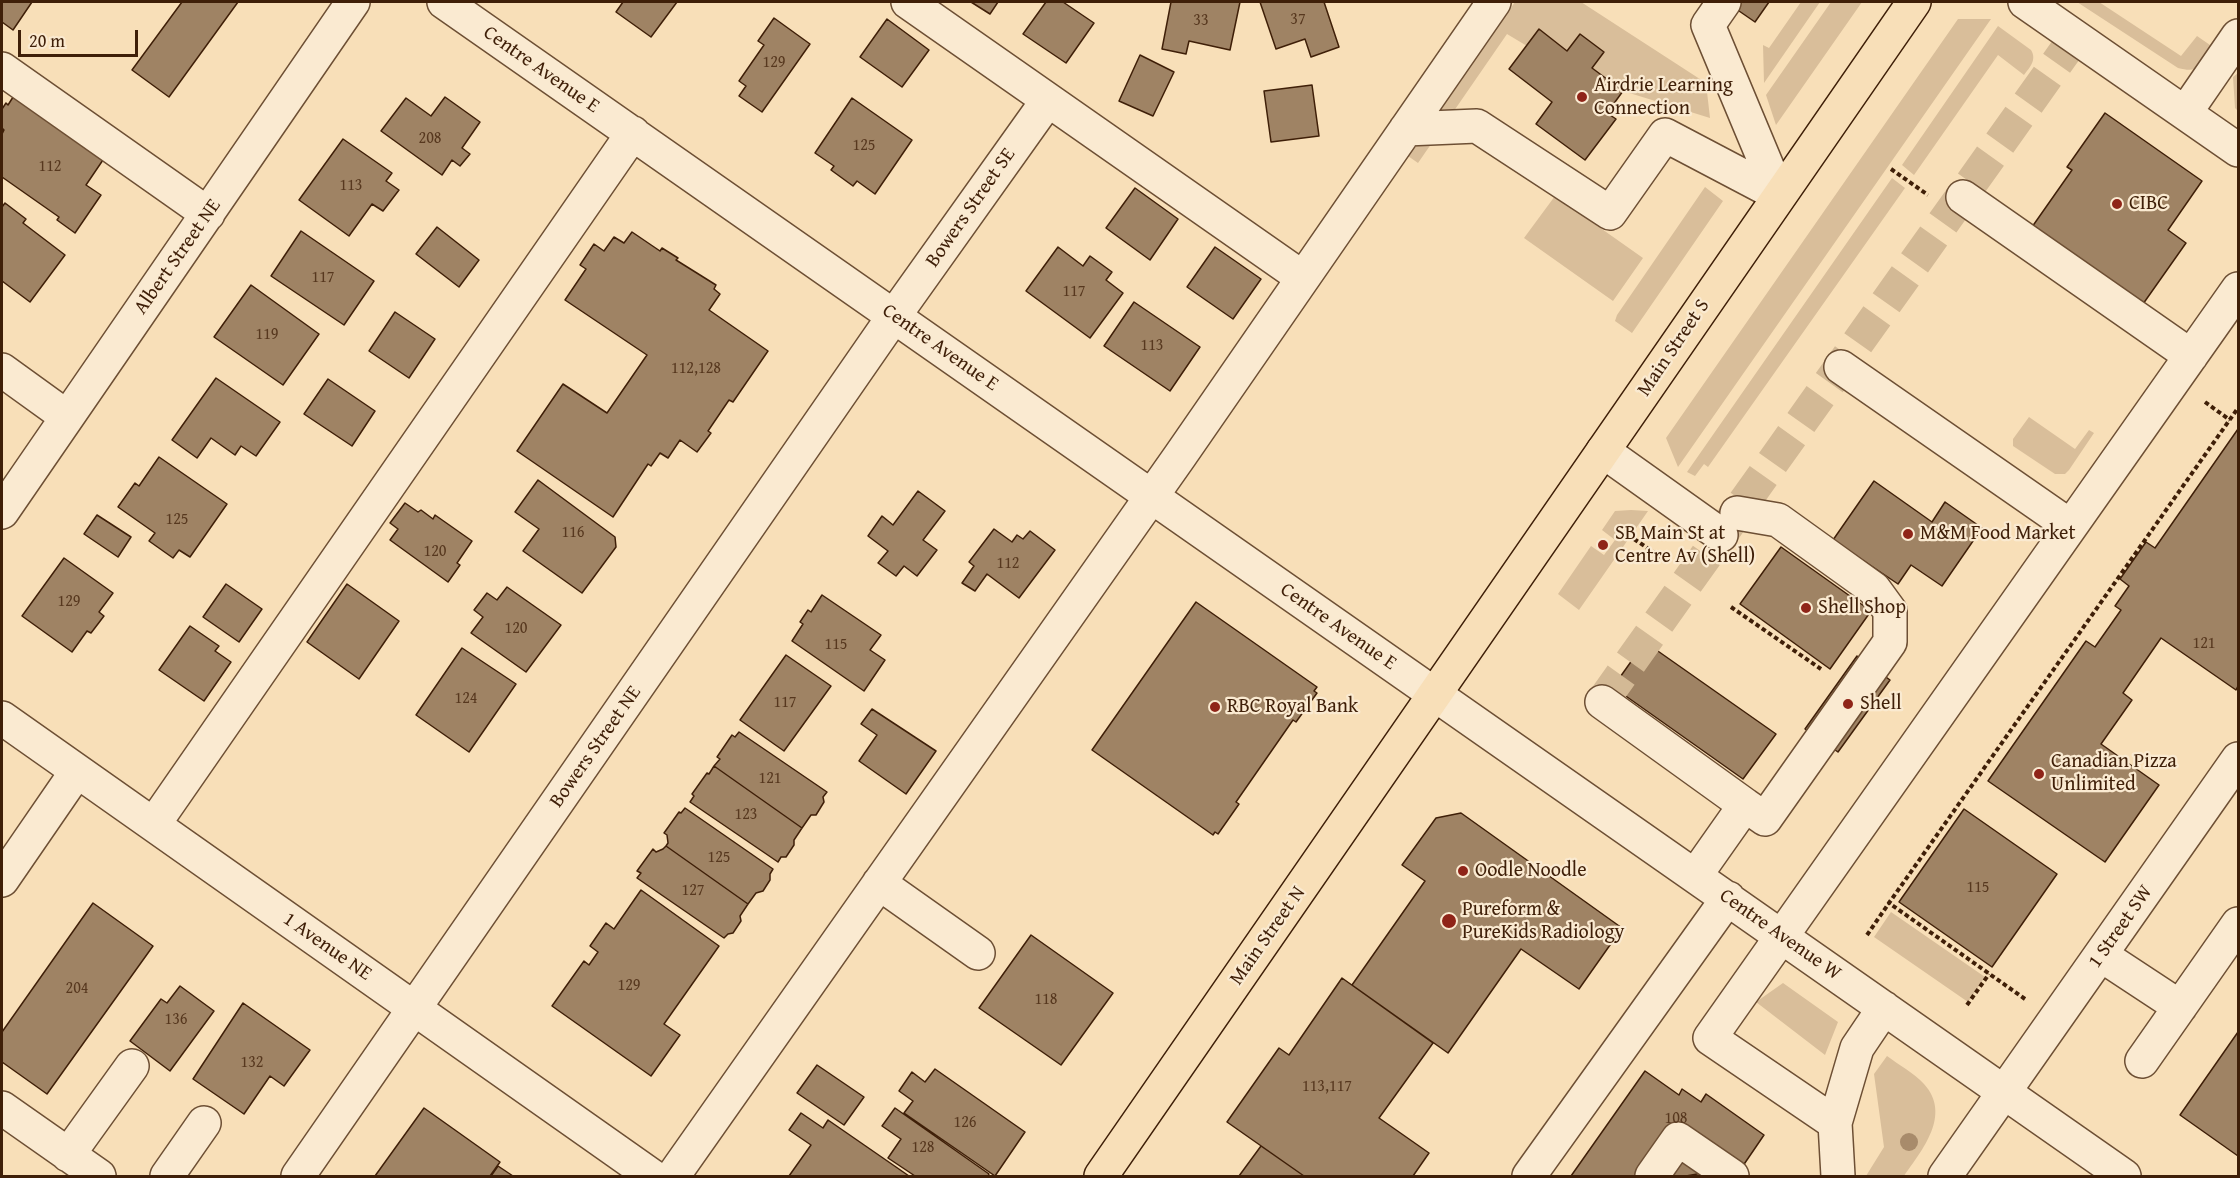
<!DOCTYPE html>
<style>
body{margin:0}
#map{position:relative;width:2240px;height:1178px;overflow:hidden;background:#f8dfb8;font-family:"Gentium Book Plus",serif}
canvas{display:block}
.frame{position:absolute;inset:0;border:3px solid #3f1f08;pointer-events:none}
.scale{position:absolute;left:18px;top:30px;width:120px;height:27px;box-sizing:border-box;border:3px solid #3f1f08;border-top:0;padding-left:8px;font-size:18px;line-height:21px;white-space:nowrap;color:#3f1f08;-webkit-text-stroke:4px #faead1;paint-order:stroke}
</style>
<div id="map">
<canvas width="2240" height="1178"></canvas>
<div class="frame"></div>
<div class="scale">20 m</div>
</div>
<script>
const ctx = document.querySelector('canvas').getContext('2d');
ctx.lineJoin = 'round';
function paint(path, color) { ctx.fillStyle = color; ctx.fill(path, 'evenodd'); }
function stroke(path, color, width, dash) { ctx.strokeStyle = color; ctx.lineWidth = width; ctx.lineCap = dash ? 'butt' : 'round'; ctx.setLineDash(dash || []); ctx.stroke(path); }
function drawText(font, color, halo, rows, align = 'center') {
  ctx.font = font + ' "Gentium Book Plus",serif'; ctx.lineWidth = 4.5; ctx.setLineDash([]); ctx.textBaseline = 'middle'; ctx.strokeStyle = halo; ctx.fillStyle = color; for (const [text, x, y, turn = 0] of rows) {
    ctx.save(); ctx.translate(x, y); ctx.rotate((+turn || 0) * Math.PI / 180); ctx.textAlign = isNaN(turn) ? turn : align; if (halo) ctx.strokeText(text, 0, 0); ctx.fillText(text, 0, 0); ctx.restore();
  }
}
const green = new Path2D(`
 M1515 2H1581L1706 83 1710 118 1623 91 1592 68 1604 52 1580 34 1567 51 1539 29 1527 46 1507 34 1418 163 1408 156Z
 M1801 2H1820L1764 83 1763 45 1769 48Z
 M1831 2H1862L1776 125 1766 95Z
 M2077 2H2099L2181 56 2197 36 2210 45 2212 61C2199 69 2193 72 2178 68Z
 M1958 19H1991L1678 467 1666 438Z
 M1998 26 2031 50C2037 60 2030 67 2024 75L1998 55 1914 175 1902 165Z
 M2238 73V111L2235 108 2233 77Z
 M1892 178 1905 188 1708 467 1704 464 1695 476 1687 472Z
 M1705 187 1723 201 1632 333 1615 321 1617 315Z
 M1555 196 1643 258 1613 301 1524 238Z
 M2029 417 2075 449 2089 430 2094 433 2069 470 2065 474H2055L2013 446V439Z
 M1631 510 1648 511 1579 610 1558 594 1591 546 1604 555 1615 540 1602 530 1615 511Z
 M1891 912 1985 977 1968 1002 1874 937Z
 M1783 983 1838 1022 1825 1055 1756 1002Z
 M1887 1056C1899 1065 1914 1073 1924 1084 1952 1115 1922 1150 1904 1176H1866L1884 1147 1874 1074Z`);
const building = new Path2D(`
 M2 2H32L13 30 2 22Z
 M182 2H238L169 97 132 70Z
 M623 2H677L651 37 616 12Z
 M971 2H998L990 14Z
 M1046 2H1063L1094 23 1066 63 1023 34Z
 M1171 2H1240L1230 50 1189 41 1186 54 1162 49Z
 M1260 2H1324L1339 47 1311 57 1305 39 1276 49Z
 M1726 2H1769L1755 22Z
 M774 18 810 44 762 112 739 96 746 86 739 81 764 45 758 41Z
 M887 19 929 50 902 87 860 57Z
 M1539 29 1567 51 1580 34 1604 52 1592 68 1623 91 1607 113 1616 119 1585 160 1536 124 1552 102 1509 69Z
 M1140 55 1174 72 1153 116 1119 101Z
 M1312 85 1319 136 1271 142 1264 91Z
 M15 94 105 157 86 185 101 195 75 233 57 220 59 217 2 177V134L4 130 2 128V109L6 103 8 105Z
 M445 97 480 122 462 148 470 154 460 166 452 160 442 175 381 131 406 98 431 116Z
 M852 98 912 140 875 194 857 181 853 186 831 170 834 166 815 153Z
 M2105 113 2202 181 2168 230 2186 243 2143 304 2032 227 2072 170 2067 167Z
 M343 139 392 173 386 181 399 190 383 211 372 204 349 236 299 200Z
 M1135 188 1178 219 1150 260 1106 228Z
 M5 203 26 219 23 223 65 255 30 302 2 281V207Z
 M437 227 479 260 459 287 416 254Z
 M301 231 374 281 344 325 271 276Z
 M632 232 660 251 662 248 678 258 676 260 716 285 714 289 720 294 709 310 768 351 733 402 729 400 708 431 711 433 697 452 680 440 668 458 660 453 651 466 648 464 613 517 517 451 563 384 607 413 647 355 565 300 586 269 580 265 594 244 604 251 614 237 624 243Z
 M1058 247 1083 266 1090 256 1112 272 1106 280 1123 293 1090 338 1026 291Z
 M1215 247 1261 279 1233 319 1187 287Z
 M251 285 319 334 283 385 214 337Z
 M1134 302 1200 347 1170 391 1104 346Z
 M395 312 435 339 409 378 369 351Z
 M216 378 280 422 256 456 241 446 235 455 211 438 197 458 172 440Z
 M328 379 375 411 352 446 304 414Z
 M2238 429V686L2236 690 2161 638 2123 693 2132 700 2101 744 2159 785 2105 862 1988 781 2086 641 2095 647 2121 610 2115 606 2129 586 2120 579 2146 542 2155 548Z
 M159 457 227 504 190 557 179 550 173 558 149 541 155 533 118 507 135 483 139 486Z
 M538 480 615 537 616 547 582 593 523 551 539 529 515 512Z
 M1874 481 1932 522 1945 502 1982 528 1942 586 1911 565 1898 584 1833 540Z
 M918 491 945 511 923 540 937 550 917 576 904 566 896 576 878 563 888 551 868 536 882 516 893 525Z
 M405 503 418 512 421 510 433 519 435 515 472 541 457 563 460 565 448 582 390 540 398 529 390 523Z
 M97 515 131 537 118 557 84 534Z
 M994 529 1012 542 1017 535 1023 539 1030 531 1055 550 1019 598 987 574 975 591 962 583 974 566 969 562Z
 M1781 547 1871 611 1830 669 1740 604Z
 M64 558 113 593 99 612 104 616 91 633 87 631 72 652 22 616Z
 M226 584 262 609 239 642 203 617Z
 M347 584 399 621 359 679 307 642Z
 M507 587 561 625 526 672 471 633 483 617 474 610 487 593 497 600Z
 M822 595 881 635 870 650 885 660 864 691 792 641 803 624 800 622 808 610 811 612Z
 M1196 602 1317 687 1314 691 1317 693 1296 722 1293 720 1236 802 1239 804 1218 834 1215 832 1213 835 1092 750Z
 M190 626 219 646 215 651 231 662 204 701 159 670Z
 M1645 642 1776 734 1743 779 1613 687Z
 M462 648 516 684 469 752 416 715Z
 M786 655 831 686 784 751 740 720Z
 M1857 656 1890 680 1838 752 1805 729Z
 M872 709 936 751 906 794 859 761 877 735 861 724Z
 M739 732 827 792 823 797 824 802 816 815H811L802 828 714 766 720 759 717 757 732 735 735 737Z
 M714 766 802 828 794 840V845L786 857H781L778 862 690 802 694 796 692 794 707 773 709 774Z
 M685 808 773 869 770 874V880L763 891 756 893 748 904 666 846 668 843 667 835 664 833 679 812 681 813Z
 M1964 809 2057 874 1992 967 1899 902Z
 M1461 813 1622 928 1579 989 1521 949 1448 1053 1352 985 1425 881 1402 865 1436 818Z
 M666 846 748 904 740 916 741 921 733 933 728 934 724 938 637 878 641 873 637 871 653 849 656 852 663 849Z
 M641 890 719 946 664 1024 680 1035 651 1076 552 1006 584 961 589 965 598 952 590 946 606 923 614 929Z
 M93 903 153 946 47 1094 2 1062V1032Z
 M1031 935 1113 993 1061 1065 979 1008Z
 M1342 978 1433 1043 1379 1118 1429 1153 1413 1176H1304L1227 1122 1279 1048 1289 1055Z
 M180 986 214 1011 170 1071 130 1041 161 999 167 1003Z
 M243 1003 310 1050 284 1086 270 1076 244 1114 193 1079Z
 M2238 1032V1156L2180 1115Z
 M817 1065 864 1097 844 1125 797 1093Z
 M935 1069 1025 1132 995 1176 904 1113 913 1101 899 1091 912 1072 925 1082Z
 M1645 1071 1679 1095 1682 1089 1701 1102 1706 1094 1764 1135 1736 1176 1703 1173 1686 1176H1571Z
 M424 1108 500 1162 490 1176H375Z
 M895 1108 989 1174 988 1176H915L888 1158 901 1139 882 1126Z
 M801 1113 823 1128 828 1120 909 1176H789L811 1145 789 1130Z
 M1261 1146 1304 1176H1239Z
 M498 1166 513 1176H491Z`);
const minorTunnel = new Path2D(`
 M1602 702 2076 36`);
const path = new Path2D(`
 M1891 169 1928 195
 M2205 402 2230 420
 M1634 539 1661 557
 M1731 607 1821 669
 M1867 935 1889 903
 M2025 999 1889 903 2238 408
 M1967 1005 1989 974`);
const minor = new Path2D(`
 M444 2 2124 1176
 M908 2 1303 278
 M2025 2 2238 150
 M2 69 208 214
 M2185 113 2238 36
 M1406 129 1477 126 1610 213 1665 135 1779 195 1708 25 1724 2
 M1963 197 2191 356
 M1841 367 2070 526
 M2 370 67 417
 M1603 451 1721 535
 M2 512 353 2
 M1737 513 1778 520 1874 589 1890 611V642L1765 819 1745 805
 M1602 702 1745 805 1695 876
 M2 718 652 1176
 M154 824 633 133
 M2 880 77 771
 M879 883 978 953
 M2101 955 2180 1007
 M1884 1008 1857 1048 1835 1123 1710 1038 2238 289
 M2142 1061 2238 924
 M2 1108 99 1176
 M1835 1123 1838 1176
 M68 1155 132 1066
 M167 1176 204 1123
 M298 1176 894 316 1048 100
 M673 1176 1180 456 1494 2
 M1529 1176 1728 898
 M1652 1176 1678 1139 1732 1176
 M1945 1176 2238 759`);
const major = new Path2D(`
 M1101 1176 1914 2`);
const trees = [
 [1909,1142]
];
const markers = [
 [1582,97,6,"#8f2418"],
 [2117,204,6,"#8f2418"],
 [1908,534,6,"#8f2418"],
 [1603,545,6,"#8f2418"],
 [1806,608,6,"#8f2418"],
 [1848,704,6,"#8f2418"],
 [1215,707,6,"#8f2418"],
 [2039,774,6,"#8f2418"],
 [1463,871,6,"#8f2418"],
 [1449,921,8,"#8f2418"]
];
const numberNames = [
 ["37",1298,20],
 ["33",1201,21],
 ["129",774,63],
 ["208",430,139],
 ["125",864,146],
 ["112",50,167],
 ["113",351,186],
 ["117",323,278],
 ["117",1074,292],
 ["119",267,335],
 ["113",1152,346],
 ["112,128",696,369],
 ["125",177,520],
 ["116",573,533],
 ["120",435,552],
 ["112",1008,564],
 ["129",69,602],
 ["120",516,629],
 ["121",2204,644],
 ["115",836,645],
 ["124",466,699],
 ["117",785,703],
 ["121",770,779],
 ["123",746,815],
 ["125",719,858],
 ["115",1978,888],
 ["127",693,891],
 ["129",629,986],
 ["204",77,989],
 ["118",1046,1000],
 ["136",176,1020],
 ["132",252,1063],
 ["113,117",1327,1087],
 ["108",1676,1119],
 ["126",965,1123],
 ["128",923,1148]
];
const streetNames = [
 ["Centre Avenue E",541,70,35],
 ["Bowers Street SE",971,208,-55],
 ["Albert Street NE",178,257,-55],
 ["Centre Avenue E",940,348,35],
 ["Main Street S",1674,348,-56],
 ["Centre Avenue E",1338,627,35],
 ["Bowers Street NE",596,747,-55],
 ["1 Street SW",2121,927,-55],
 ["Centre Avenue W",1780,935,35],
 ["Main Street N",1268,936,-55],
 ["1 Avenue NE",327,947,35]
];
const poiNames = [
 ["Airdrie Learning",1594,86],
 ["Connection",1594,109],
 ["CIBC",2129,204],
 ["SB Main St at",1615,534],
 ["Centre Av (Shell)",1615,557],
 ["M&M Food Market",1920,534],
 ["Shell Shop",1818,608],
 ["Shell",1860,704],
 ["RBC Royal Bank",1227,707],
 ["Canadian Pizza",2051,762],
 ["Unlimited",2051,785],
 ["Oodle Noodle",1475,871],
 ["Pureform &",1462,910],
 ["PureKids Radiology",1462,933]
];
paint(green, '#d9be9a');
paint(building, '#9f8364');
stroke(building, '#3f1f08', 1.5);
stroke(minorTunnel, '#d3b995', 33, [33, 16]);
stroke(minor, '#6d4f34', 36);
stroke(major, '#3f1f08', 36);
stroke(path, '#3f1f08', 4, [4.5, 3]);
stroke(minor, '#faead1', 33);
stroke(major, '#f8dfb8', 33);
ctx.fillStyle = '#a88b6b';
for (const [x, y] of trees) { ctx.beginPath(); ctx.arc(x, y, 9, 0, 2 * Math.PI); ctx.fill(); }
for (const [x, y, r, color] of markers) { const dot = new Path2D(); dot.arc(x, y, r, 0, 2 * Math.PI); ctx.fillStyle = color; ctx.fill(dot); stroke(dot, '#faead1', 2); }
drawText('16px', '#57381f', null, numberNames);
drawText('20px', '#3f1f08', '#faead1', streetNames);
drawText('20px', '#3f1f08', '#faead1', poiNames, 'left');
</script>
